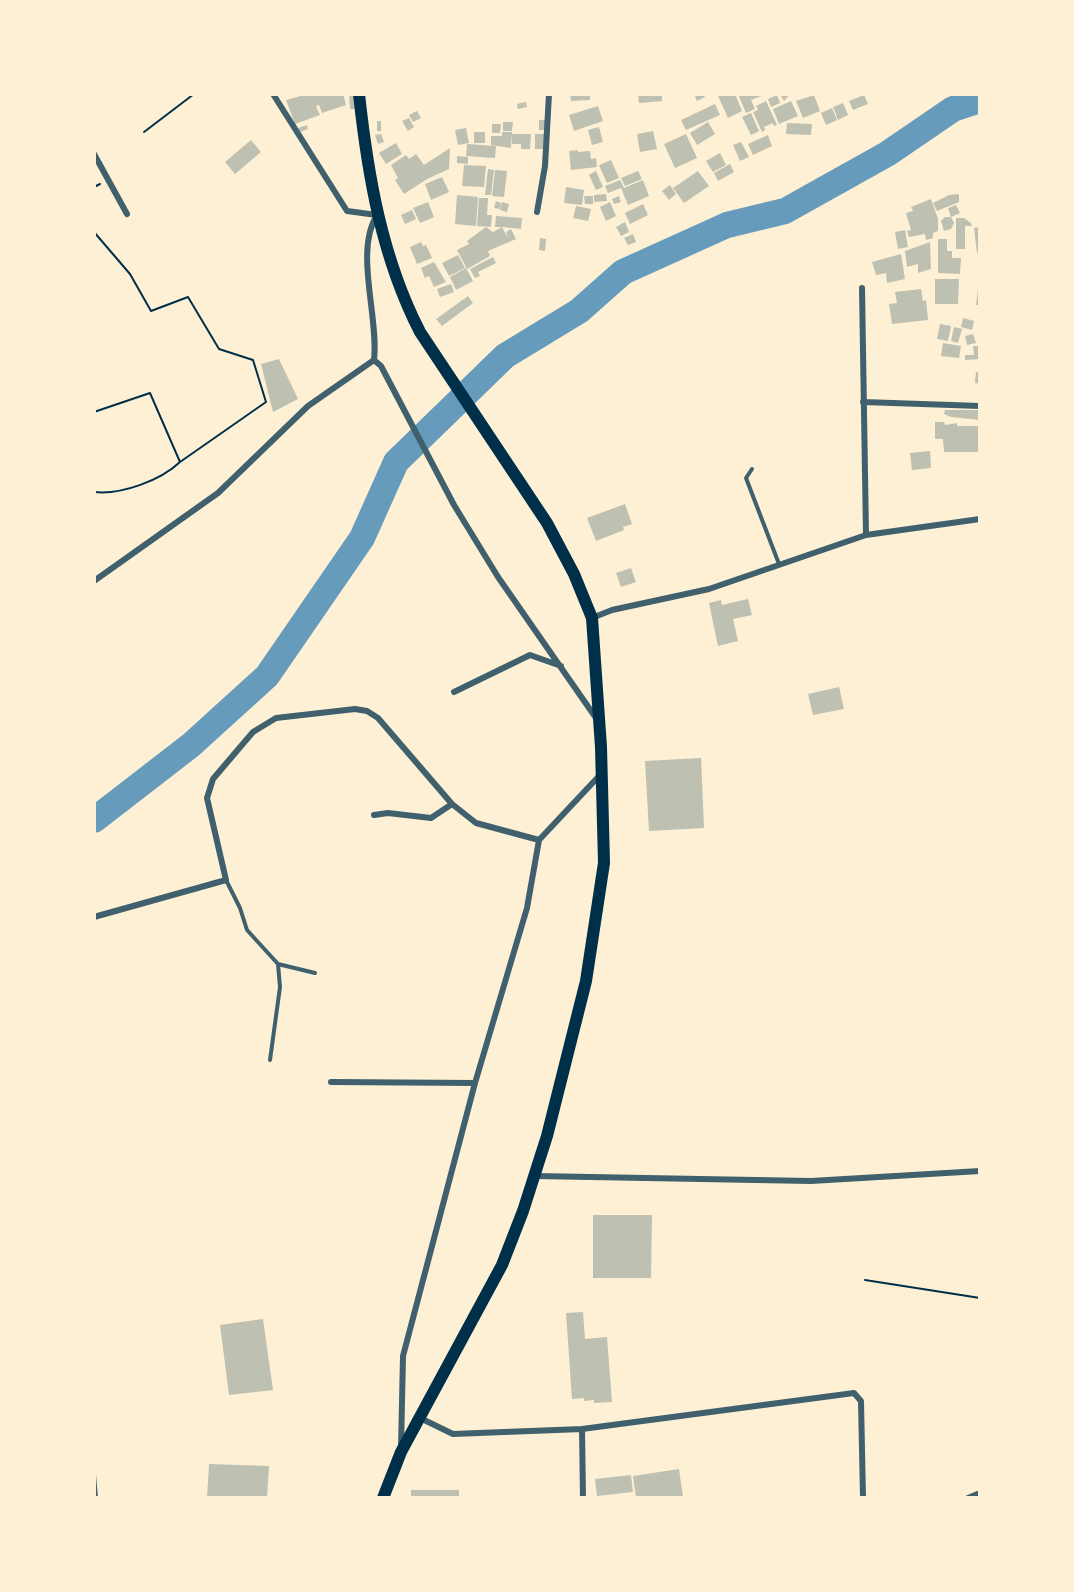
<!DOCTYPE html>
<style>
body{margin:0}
#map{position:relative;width:1074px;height:1592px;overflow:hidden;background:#fdf0d5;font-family:"DM Sans",sans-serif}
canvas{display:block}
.frame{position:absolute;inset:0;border:96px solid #fdf0d5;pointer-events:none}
</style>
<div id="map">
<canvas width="1074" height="1592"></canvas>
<div class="frame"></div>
</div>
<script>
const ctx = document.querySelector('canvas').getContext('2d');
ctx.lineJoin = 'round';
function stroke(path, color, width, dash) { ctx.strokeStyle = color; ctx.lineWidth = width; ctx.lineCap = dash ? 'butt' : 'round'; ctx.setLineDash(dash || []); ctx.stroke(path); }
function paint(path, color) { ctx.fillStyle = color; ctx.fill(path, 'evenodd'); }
const river = new Path2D(`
 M94 820 191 745 267 676 362 538 396 462 505 356 579 311 623 272 727 225 785 211 887 154 953 109 980 100`);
const building = new Path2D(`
 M308 94H343L346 105 322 113 319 105 316 106 320 115 295 124 286 100Z
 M349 94H355V109H350Z
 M570 94H590V100L571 101Z
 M638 94H662V101L639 103Z
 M694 94H703L705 97 697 101Z
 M722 94H735L742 111 728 118 718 96Z
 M738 94H764V95L751 100 755 109 746 113Z
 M780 94H790L784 101Z
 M777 95 780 103 771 107 768 99Z
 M814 95 820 111 803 118 796 101Z
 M864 95 868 104 853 110 849 101Z
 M766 101 777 125 774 126 773 123 764 127 765 130 762 132 753 112 758 110 756 106Z
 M791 101 798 116 779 124 773 109Z
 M526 102 527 107 518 109 517 104Z
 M843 103 848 115 838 120 833 107Z
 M715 104 720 115 686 130 681 120Z
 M598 106 603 121 574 131 569 115Z
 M832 108 837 120 826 125 821 113Z
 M417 111 421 118 413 122 409 115Z
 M751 113 759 131 751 135 742 117Z
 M409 118 414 127 408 131 402 121Z
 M539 120H546V130H539Z
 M377 121H381V131H377Z
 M503 122H513L512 131H503Z
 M708 122 715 134 697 145 690 133Z
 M787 123 812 124 811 135 786 134Z
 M492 124H501L500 133H492Z
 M307 125 308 129 300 132 298 128Z
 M599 127 603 142 592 145 588 130Z
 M466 128 469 143 458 145 455 130Z
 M653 131 657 149 640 152 637 134Z
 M474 132H485V143H474Z
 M502 132H512L511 148 491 145V136H502Z
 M381 134 384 142 378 144 375 135Z
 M512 134H531L530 149H521V144H512Z
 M535 134H544V149H535Z
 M686 134 697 158 675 168 664 144Z
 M768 135 772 146 753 155 748 144Z
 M251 140 261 152 235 174 225 162Z
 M741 142 749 157 740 161 733 145Z
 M396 143 402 154 386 164 379 153Z
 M467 144 496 146 495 158 466 156Z
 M450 148 449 169 427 179 404 194 395 180 398 178 391 165 406 155 409 159 416 154 424 165Z
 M578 150V152L590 151 591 159 596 158 597 167 571 170 569 151Z
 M720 153 726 165 713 172 706 161Z
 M457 156 468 157V164L457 163Z
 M611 160 619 178 607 183 599 165Z
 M730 164 734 172 718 181 714 173Z
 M464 165 486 166 484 187 462 186Z
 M488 169 494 170 491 195H485Z
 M495 170 507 171 504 197 492 196Z
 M596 171 603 187 596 190 589 175Z
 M638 171 642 179 625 186 621 178Z
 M698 171 709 186 684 203 673 188Z
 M442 177 449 192 431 200 425 184Z
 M620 180 624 188 643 180 649 196 628 205 621 188 608 193 605 186Z
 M670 185 676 194 669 200 662 191Z
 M566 187 584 190 582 205 564 203Z
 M606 194 607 201 594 202V195Z
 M959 194V202L937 211 933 203 949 195Z
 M457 195 478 197 476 226 455 224Z
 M584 196H593V204H585Z
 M619 196 621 202 614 204 612 199Z
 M479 198H488L487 215H492L491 227 477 226Z
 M931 199 938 219V231L933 233V238L926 240 925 234 909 237 907 231 911 230 906 213 913 211 911 207Z
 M496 201 501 203 500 209 494 208Z
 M428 202 434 217 420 223 413 208Z
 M502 202 509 204 507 212 500 210Z
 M610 202 616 216 606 221 600 207Z
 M643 204 648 215 630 224 625 213Z
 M956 205 960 213 951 217 948 208Z
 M576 206 591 209 588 221 573 218Z
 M412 210 416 219 405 224 401 215Z
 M496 216 522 218 521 229 502 227 508 238 506 232 511 229 516 239 488 251 490 256 467 269 457 250 469 244 467 241 486 227 493 232 502 227H495Z
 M945 217H951L954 223 951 229 944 231 941 221Z
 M956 218H964L971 223 972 226H965V249H956Z
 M625 222 629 232 621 236 616 227Z
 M980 227V253H977L974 228Z
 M905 230 908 247 898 249 895 232Z
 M633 234 636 242 628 245 624 238Z
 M540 238 546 239 545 251 539 250Z
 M938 239H947V251H952V258H961L960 274 938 273Z
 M421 242 423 246 426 245 432 258 417 264 410 247Z
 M930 242 931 269 918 273V264L907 267 905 251Z
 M901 254 905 279 887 283 886 273 876 275 872 262Z
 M458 255 465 268 449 276 442 263Z
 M493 257 496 263 478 272 480 276 475 278 470 269Z
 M434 262 446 282 434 287 429 276 425 278 421 268Z
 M466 268 473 281 456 290 450 277Z
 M935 279H959L958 304H935Z
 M451 284 454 292 440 297 437 289Z
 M921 289 923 301 926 300 928 320 892 324 889 304 897 303 895 292Z
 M978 290H980V305H976Z
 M468 296 473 303 442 326 436 319Z
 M963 318 974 321 972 330 961 327Z
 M940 324 951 326 948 341 937 339Z
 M954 327 962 329 958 343 951 341Z
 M973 334 976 343 967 345 965 336Z
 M943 343 961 346 959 358 941 356Z
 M973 346H980V359L965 360V355H974Z
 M279 359 298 399 273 412 261 364Z
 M976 372H980V384L975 383Z
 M945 410H980V420L951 417 944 414Z
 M935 422H944L945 425 957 423V426H980V452H944L943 439H935Z
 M930 451 931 468 912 470 910 453Z
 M625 504 632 524 623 527 624 530 596 541 587 518Z
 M631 568 636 582 621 587 616 573Z
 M748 599 752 615 733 619 738 641 718 646 709 603 721 600 722 605Z
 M839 687 844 709 813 715 808 694Z
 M701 758 704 828 649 831 645 761Z
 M593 1215H652L651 1278H593Z
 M583 1312 585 1339 607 1337 612 1402 594 1403V1400L584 1401V1398L572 1399 566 1313Z
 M263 1319 273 1390 229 1395 220 1325Z
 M209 1464 269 1466 267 1498H207Z
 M679 1469 683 1497 636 1498 633 1476Z
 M631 1475 633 1492 597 1496 595 1479Z
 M411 1490H459V1498H411Z`);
const path = new Path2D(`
 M144 132 194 94
 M94 187 100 184
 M94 232 130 274 151 311 188 297 219 349 253 360 266 402 180 462
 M94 412 150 393 180 462C161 480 122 495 94 492
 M865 1280 980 1298`);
const service = new Path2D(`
 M752 469 746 478 779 564
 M226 880 240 908 247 930 278 964 315 973
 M270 1060 280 987 278 964
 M94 1475 96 1498`);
const minor = new Path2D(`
 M273 94 347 211 377 215C354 251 379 317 374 360L381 366 454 505 498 577 596 718
 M94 154 127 214
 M537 212 545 166 549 94
 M862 288 866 535
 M863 402 980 406
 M94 581 218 493 308 406 374 360
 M592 618 612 610 709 589 866 535 980 519
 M454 692 530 655 561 666
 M374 815 388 813 431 818 452 804
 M94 917 226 880 207 798 213 779 253 732 276 718 355 709 367 711 378 718 452 804 476 823 539 840
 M331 1082 475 1083
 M535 1176 811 1181 980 1171
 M420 1418 453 1434 582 1429 854 1393 861 1401 863 1498
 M582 1429 583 1498
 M401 1448 403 1356 475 1083 527 908 539 840 600 775
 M968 1498 980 1493`);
const primary = new Path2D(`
 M359 94C368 177 382 258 420 332L547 523 574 574 592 618 601 747 604 863 586 981 547 1136 523 1211 502 1265 401 1452 383 1498`);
stroke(river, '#669bbc', 26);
paint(building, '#bec0b2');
stroke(path, '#003049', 2);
stroke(service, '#3f606c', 4);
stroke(minor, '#3f606c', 6);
stroke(primary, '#003049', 12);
</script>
